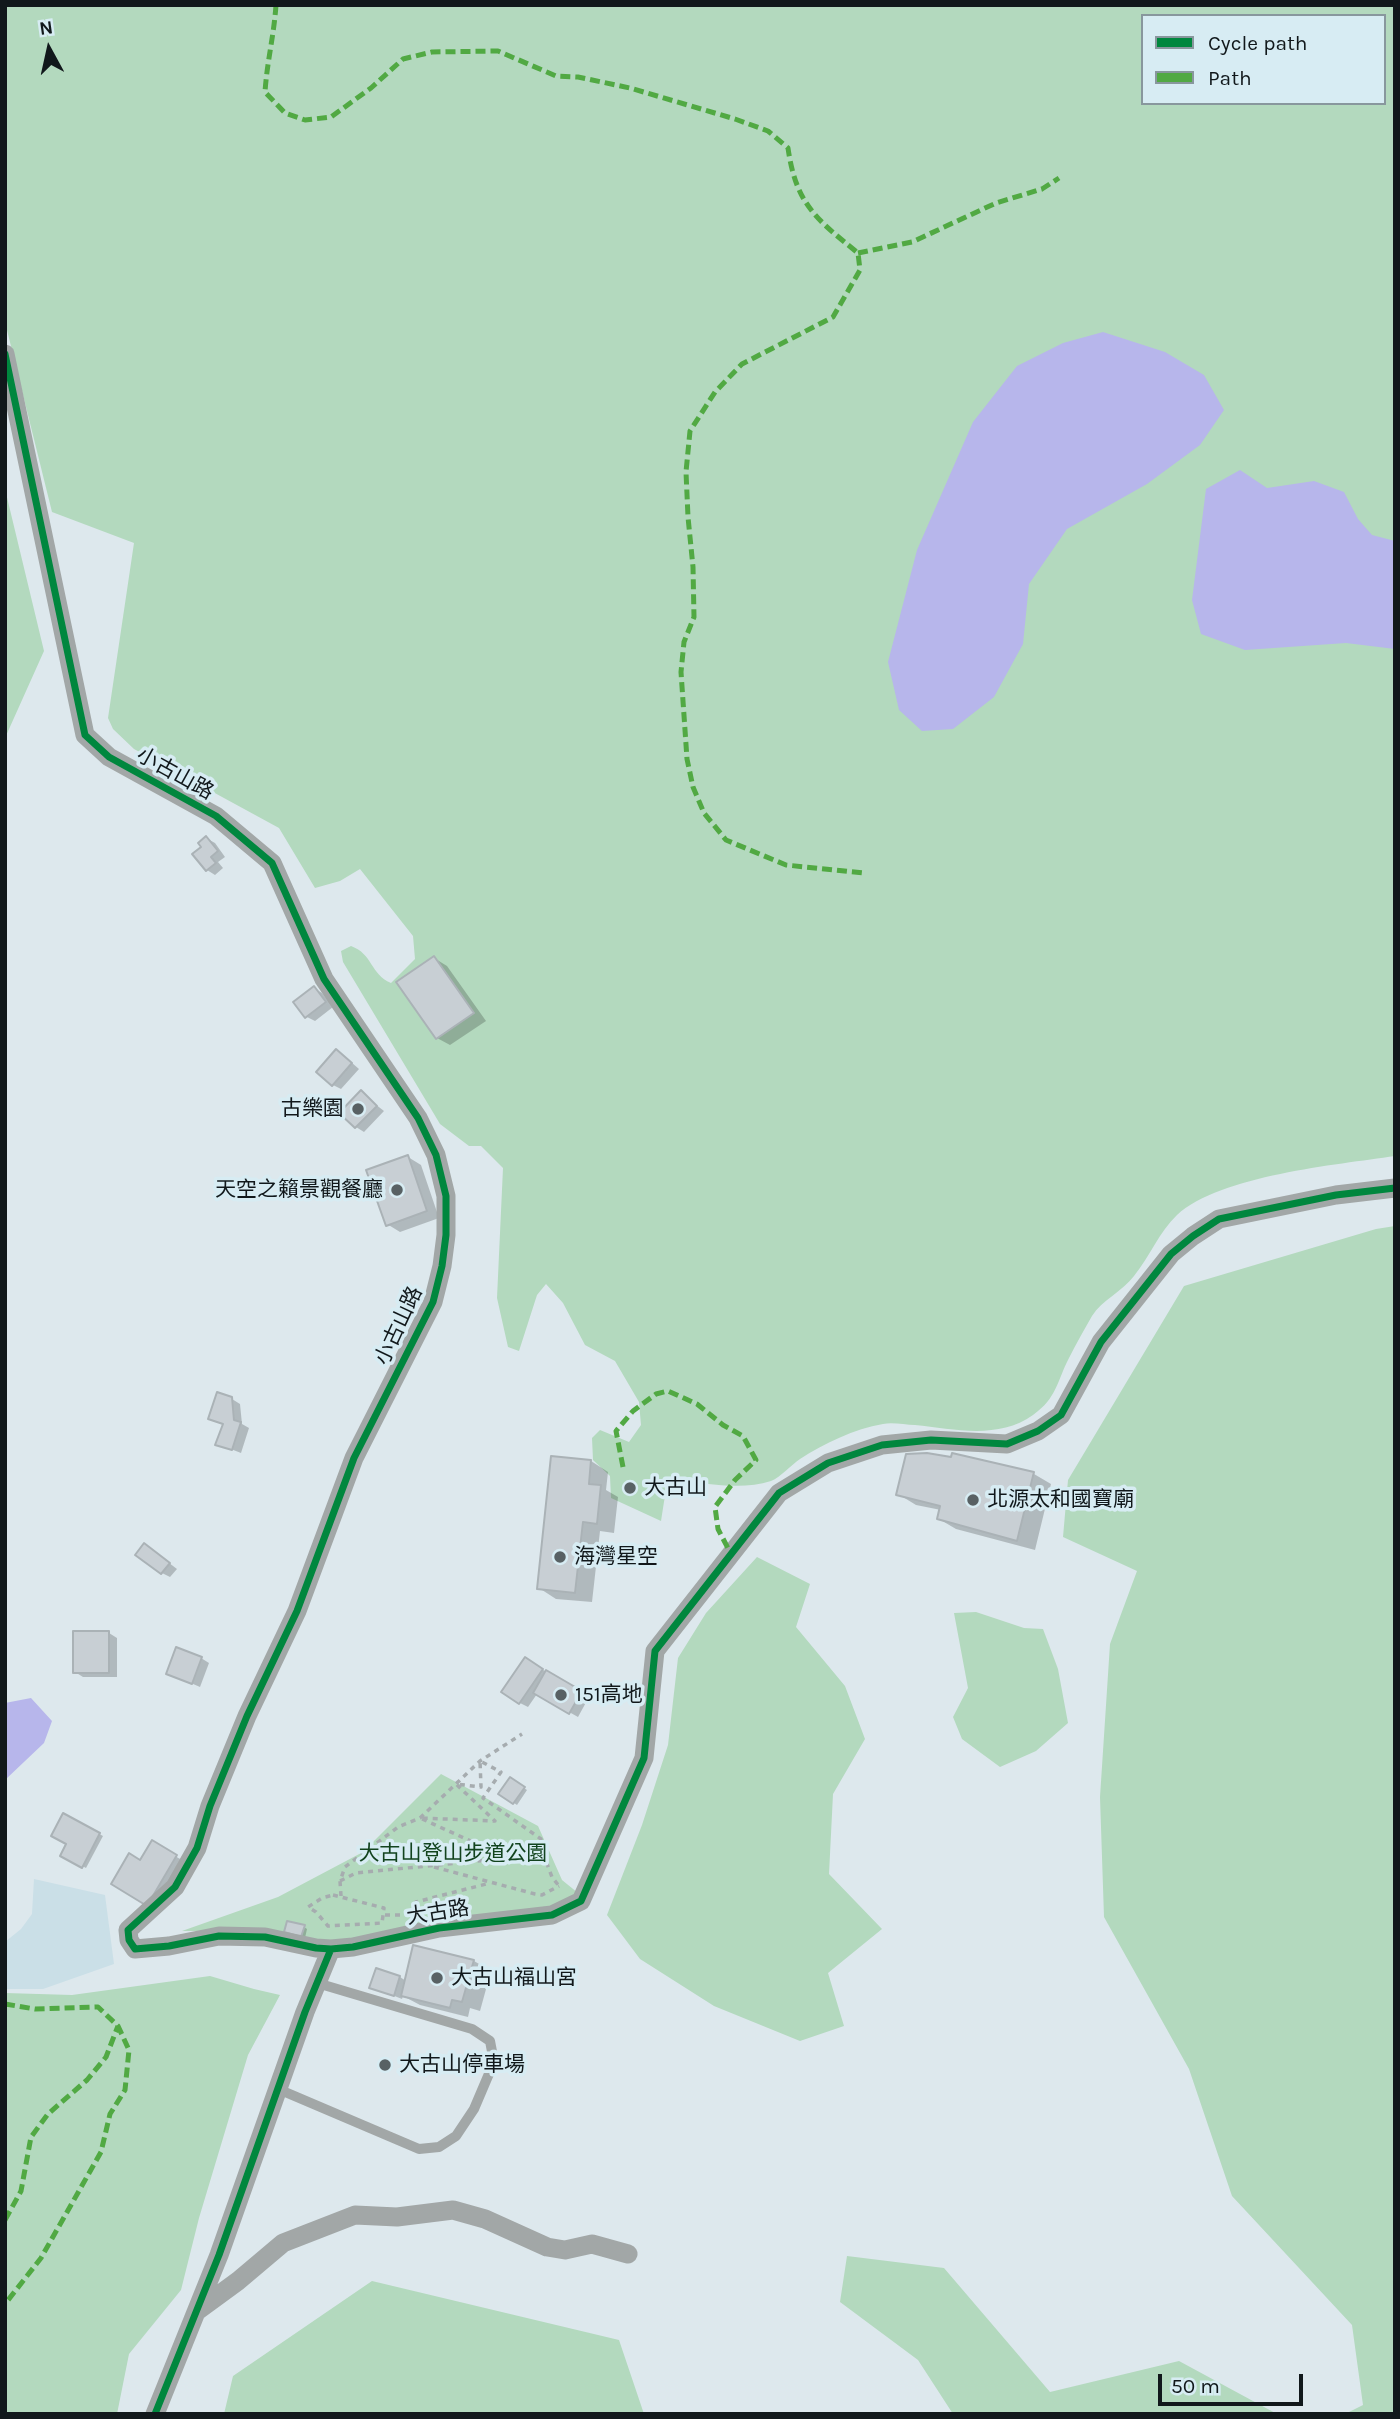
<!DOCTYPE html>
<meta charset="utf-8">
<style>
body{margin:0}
#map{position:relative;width:1400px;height:2419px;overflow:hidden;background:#dde8ed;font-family:Karla,sans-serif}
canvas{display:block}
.frame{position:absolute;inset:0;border:7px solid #11181b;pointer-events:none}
.legend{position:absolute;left:1141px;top:14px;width:245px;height:91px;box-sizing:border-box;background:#d7ecf3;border:2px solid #88979d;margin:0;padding:9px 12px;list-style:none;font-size:21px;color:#11181b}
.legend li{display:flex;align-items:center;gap:14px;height:35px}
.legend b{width:35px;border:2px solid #88979d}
.north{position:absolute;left:14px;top:14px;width:70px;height:70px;-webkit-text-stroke:5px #d7ecf3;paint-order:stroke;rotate:352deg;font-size:19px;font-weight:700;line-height:28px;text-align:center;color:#11181b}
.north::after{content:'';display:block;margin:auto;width:24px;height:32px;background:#11181b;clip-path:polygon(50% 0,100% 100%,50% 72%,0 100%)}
.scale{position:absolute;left:1158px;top:2374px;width:145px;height:32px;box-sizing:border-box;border:4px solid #11181b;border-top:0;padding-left:9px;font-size:21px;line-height:24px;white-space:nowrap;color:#11181b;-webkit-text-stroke:5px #d7ecf3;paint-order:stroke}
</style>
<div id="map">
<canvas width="1400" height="2419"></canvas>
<div class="frame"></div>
<ul class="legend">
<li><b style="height:9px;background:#00873e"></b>Cycle path</li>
<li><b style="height:9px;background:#51a943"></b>Path</li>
</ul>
<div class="north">N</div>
<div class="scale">50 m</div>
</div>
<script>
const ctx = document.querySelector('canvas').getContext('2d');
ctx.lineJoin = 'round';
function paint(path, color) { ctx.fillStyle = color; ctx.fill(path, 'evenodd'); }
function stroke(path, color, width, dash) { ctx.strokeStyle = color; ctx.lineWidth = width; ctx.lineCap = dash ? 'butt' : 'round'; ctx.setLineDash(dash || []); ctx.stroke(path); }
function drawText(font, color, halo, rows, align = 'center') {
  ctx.font = font + ' Karla,"Noto Sans TC",sans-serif'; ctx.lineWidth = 7; ctx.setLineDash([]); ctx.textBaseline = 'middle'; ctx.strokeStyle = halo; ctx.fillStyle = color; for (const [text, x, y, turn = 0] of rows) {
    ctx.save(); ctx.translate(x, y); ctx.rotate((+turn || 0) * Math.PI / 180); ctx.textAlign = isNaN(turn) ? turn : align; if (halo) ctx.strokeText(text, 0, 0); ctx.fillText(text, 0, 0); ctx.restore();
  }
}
const built = new Path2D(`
 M34 1879 105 1895 114 1964 43 1989H5V1942L21 1929 32 1914Z`);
const green = new Path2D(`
 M5 5H1395V1156C1336 1165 1221 1175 1177 1215 1159 1232 1150 1256 1134 1276 1123 1291 1102 1300 1092 1316 1084 1330 1076 1344 1069 1358 1057 1381 1057 1398 1033 1415 998 1440 954 1429 915 1425 905 1425 893 1422 883 1424 854 1429 825 1443 800 1459 791 1465 781 1477 771 1481 741 1491 706 1483 676 1480L666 1489 661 1521 611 1498 610 1476 593 1460 592 1438 600 1430 629 1442 641 1425 639 1402 615 1361 585 1345 563 1303 546 1284 537 1295 519 1351 508 1347 497 1298 503 1168 481 1146H469L440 1124 343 962 341 951 351 946C373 954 370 974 391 983L415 959 413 936 360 869 340 881 315 888 279 828 134 749 113 729 108 718 134 543 52 512 5 322ZM1143 16H1384V103H1143Z
 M5 489 44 651 5 738Z
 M1395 1226V2414H1345L1363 2405 1352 2325 1232 2196 1189 2069 1104 1917 1100 1797 1110 1644 1137 1571 1063 1537 1068 1480 1184 1286 1376 1229Z
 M757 1557 810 1584 796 1627 845 1686 865 1739 833 1794 829 1874 882 1929 828 1973 844 2026 800 2041 714 2006 640 1959 607 1915 642 1825 668 1745 678 1658 706 1613Z
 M976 1612 1024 1628 1043 1629 1058 1669 1068 1723 1036 1751 1000 1767 962 1739 953 1717 968 1688 954 1613Z
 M441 1774 538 1826 562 1880 578 1893 547 1911 332 1944 271 1931H182L278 1897 363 1852Z
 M210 1976 254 1989 280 1995 248 2055 199 2218 181 2290 129 2354 117 2414H5V1993L72 1995Z
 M847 2256 944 2268 1050 2392 1179 2361 1277 2414H953L918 2360 840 2302Z
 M372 2281 619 2340 644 2414H224L233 2376Z`);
const water = new Path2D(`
 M1103 332 1165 352 1204 375 1224 410 1200 445 1147 484 1067 529 1029 584 1023 644 994 697 953 729 922 731 899 710 888 662 917 550 973 422 1017 366 1063 343Z
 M1240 470 1267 488 1314 481 1344 492 1358 519 1372 535 1395 541V649L1346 643 1245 650 1201 634 1192 600 1206 489Z
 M31 1698 52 1721 44 1743 5 1780V1703Z`);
const shadow = new Path2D(`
 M206 838 215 843 225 857 218 862 223 868 215 875 207 870 204 847Z
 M434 958 447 966 486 1021 450 1045 437 1038Z
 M314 988 322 993 333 1007 315 1021 307 1017Z
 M344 1056 359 1069 341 1089 333 1085Z
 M361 1093 384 1111 364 1132 356 1127Z
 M408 1157 421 1165 439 1218 400 1232 387 1224Z
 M232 1399 240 1404 242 1424 249 1428 241 1453 218 1444 224 1425 210 1418Z
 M952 1459 1034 1474 1051 1484 1035 1550 956 1529 939 1519 941 1510 916 1505 898 1494Z
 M591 1461 608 1472 606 1490 618 1497 614 1533 600 1531 592 1602 556 1599 539 1588Z
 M152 1550 177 1569 170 1577 162 1573Z
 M109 1633 117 1638V1677H83L75 1672Z
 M201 1658 209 1663 200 1687 168 1673Z
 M533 1664 589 1697 578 1717 537 1694 528 1707 520 1703Z
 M511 1779 527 1790 517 1805 501 1794Z
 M64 1815 103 1836 86 1868 62 1855 68 1844Z
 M152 1843 189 1864 161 1911 141 1862Z
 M304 1927 307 1929 305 1938 290 1934Z
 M414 1947 474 1961 491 1971 480 2011 470 2008 468 2017 420 2005 403 1996 402 1999 372 1987 400 1977 406 1981Z`);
const building = new Path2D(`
 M206 836 218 851 211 857 216 863 206 871 192 854 201 847 198 843Z
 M434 956 474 1013 436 1039 396 982Z
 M314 986 326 1002 305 1018 293 1002Z
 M336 1049 352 1063 332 1086 316 1072Z
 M361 1090 377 1106 355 1128 339 1113Z
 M408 1155 427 1211 386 1226 366 1170Z
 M217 1392 232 1397 234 1420 241 1422 232 1450 215 1445 223 1424 208 1419Z
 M927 1453 951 1457 952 1453 1034 1472 1017 1541 937 1519 940 1506 896 1495 906 1454Z
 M551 1456 591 1460 589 1484 601 1485 597 1524 583 1522 575 1593 537 1589Z
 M144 1543 170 1563 161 1574 135 1555Z
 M73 1631H109V1673H73Z
 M176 1647 202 1657 192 1684 166 1674Z
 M525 1657 543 1669 519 1704 501 1692Z
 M546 1670 582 1691 569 1714 533 1693Z
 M510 1777 525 1787 513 1804 498 1794Z
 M63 1813 100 1833 82 1868 60 1856 66 1844 51 1836Z
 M152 1840 177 1855 147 1906 111 1884 129 1853 140 1860Z
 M287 1921 305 1925 301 1937 284 1932Z
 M413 1945 474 1960 462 2002 452 2000 450 2008 401 1996Z
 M376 1968 400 1976 394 1996 369 1988Z`);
const path = new Path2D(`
 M508 1858 541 1848 552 1877 559 1886
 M434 1867 535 1894 542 1895 559 1886
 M340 1881 356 1873 508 1858 420 1818 495 1821 456 1784 481 1787 480 1761 501 1772 483 1798 541 1839 536 1849
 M333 1895 384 1908 382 1923 328 1926 316 1912 308 1907 322 1898Z
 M341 1896 340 1881 345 1867 398 1827 420 1818 480 1761 522 1734
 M411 1914 416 1902 490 1883
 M385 1915H401`);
const lane = new Path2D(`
 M278 2089 419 2149 439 2147 456 2136 474 2109 494 2062 490 2041 472 2029 317 1983`);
const street = new Path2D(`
 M5 354 85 735 109 757 216 816 272 863 324 979 418 1118 436 1155 446 1196V1235L442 1266 433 1302 354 1458 297 1611 247 1716 210 1806 197 1848 175 1887 128 1930 129 1940 135 1949 169 1946 219 1936 265 1937 316 1948 331 1949
 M197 2311 238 2281 283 2243 355 2215 397 2217 453 2210 485 2219 547 2247 565 2250 592 2244 628 2254
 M155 2414 219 2255 305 2012 331 1949 353 1947 439 1928 552 1915 581 1901 644 1758 655 1651 779 1493 828 1463 882 1445 931 1440 1007 1444 1038 1431 1061 1415 1101 1342 1171 1254 1193 1236 1219 1219 1336 1195 1395 1188`);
const quiet = new Path2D(`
 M276 5C274 35 267 62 265 92L285 113 305 120 331 117 371 88 403 59 432 52 498 51 556 76 578 77 630 88 735 119 768 131 788 148C796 204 816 219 858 253L860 270 833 317 742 364 715 392 690 431 686 472 688 517 693 567 694 617 684 642 681 672 687 759 693 787 704 813 726 840 786 865 864 873
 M858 253 912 242 996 203 1042 189 1059 178
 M623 1467 616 1431 633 1411 656 1394 668 1391 697 1404 723 1425 743 1436 756 1460 735 1480 715 1507 718 1529 731 1554
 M5 2004 35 2009 98 2007 118 2026 129 2050 125 2090 110 2114 101 2152 41 2258 5 2304
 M5 2220 21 2191 31 2137 48 2114 87 2080 106 2057 118 2026`);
const cycleway = new Path2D(`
 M5 354 85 735 109 757 216 816 272 863 324 979 418 1118 436 1155 446 1196V1235L442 1266 433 1302 354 1458 297 1611 247 1716 210 1806 197 1848 175 1887 128 1930 129 1940 135 1949 169 1946 219 1936 265 1937 316 1948 331 1949
 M155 2414 219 2255 305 2012 331 1949 353 1947 439 1928 552 1915 581 1901 644 1758 655 1651 779 1493 828 1463 882 1445 931 1440 1007 1444 1038 1431 1061 1415 1101 1342 1171 1254 1193 1236 1219 1219 1336 1195 1395 1188`);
const markers = [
 [358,1109,7,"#586164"],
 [397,1190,7,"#586164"],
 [630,1488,7,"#586164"],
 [973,1500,7,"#586164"],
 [560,1557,7,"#586164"],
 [561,1695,7,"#586164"],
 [437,1978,7,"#586164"],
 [385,2065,7,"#586164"]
];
const streetNames = [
 ["小古山路",175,774,29],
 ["小古山路",399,1326,-65],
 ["大古路",438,1913,-9]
];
const poiNames = [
 ["古樂園",344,1109,"right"],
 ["天空之籟景觀餐廳",383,1190,"right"],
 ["大古山",644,1488],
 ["北源太和國寶廟",987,1500],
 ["海灣星空",574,1557],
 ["151高地",575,1695],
 ["大古山福山宮",451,1978],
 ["大古山停車場",399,2065]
];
const parkNames = [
 ["大古山登山步道公園",453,1854]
];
paint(built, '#cadfe7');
paint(green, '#b3d9be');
paint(water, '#b7b6eb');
paint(shadow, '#0003');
paint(building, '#c8cfd4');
stroke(building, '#aab2b6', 2);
stroke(path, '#a6acaf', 3.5, [5, 5]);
stroke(lane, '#a2a7a7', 10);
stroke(street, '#a2a7a7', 19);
stroke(quiet, '#51a943', 5, [10, 5]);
stroke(cycleway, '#00873e', 7);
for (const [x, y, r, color] of markers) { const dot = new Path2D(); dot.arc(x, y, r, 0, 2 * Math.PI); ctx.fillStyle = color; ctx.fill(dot); stroke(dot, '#d7ecf3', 2.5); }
drawText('21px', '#11181b', '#d7ecf3', streetNames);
drawText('21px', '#11181b', '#d7ecf3', poiNames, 'left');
drawText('21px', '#12431e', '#d7ecf3', parkNames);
</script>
